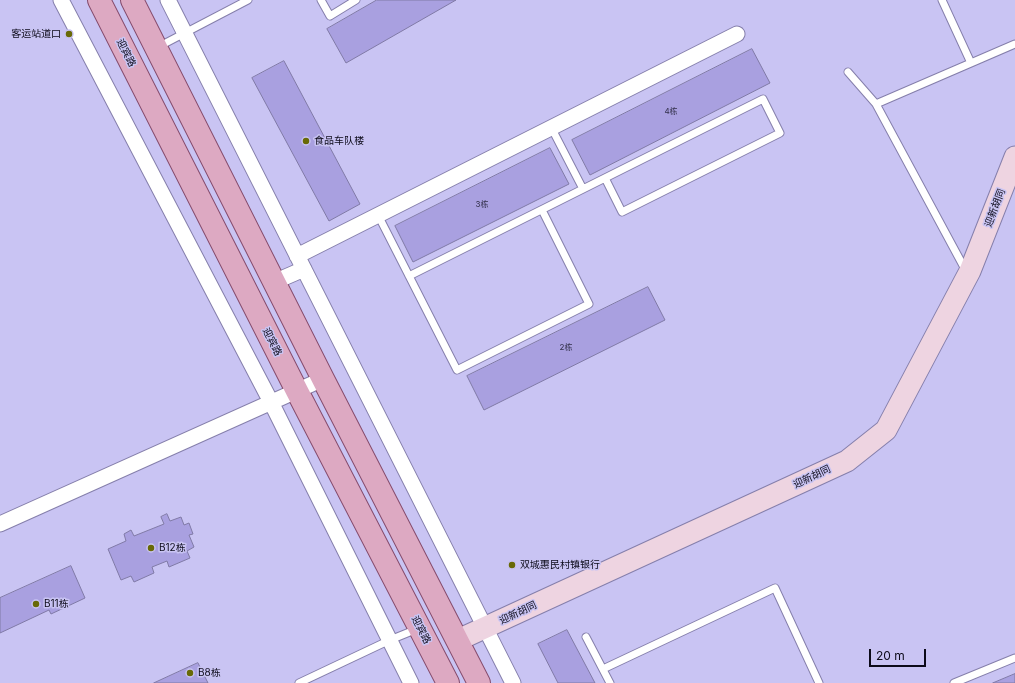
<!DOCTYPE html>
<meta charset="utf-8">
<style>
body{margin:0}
#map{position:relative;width:1015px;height:683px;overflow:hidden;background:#c9c4f3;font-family:Inter,sans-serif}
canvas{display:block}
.scale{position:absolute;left:869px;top:649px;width:57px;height:18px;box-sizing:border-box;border:2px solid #0c0a19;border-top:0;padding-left:5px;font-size:12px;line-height:14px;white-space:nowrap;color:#0c0a19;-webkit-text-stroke:3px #c9c4f3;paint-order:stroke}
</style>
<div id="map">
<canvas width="1015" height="683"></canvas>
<div class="scale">20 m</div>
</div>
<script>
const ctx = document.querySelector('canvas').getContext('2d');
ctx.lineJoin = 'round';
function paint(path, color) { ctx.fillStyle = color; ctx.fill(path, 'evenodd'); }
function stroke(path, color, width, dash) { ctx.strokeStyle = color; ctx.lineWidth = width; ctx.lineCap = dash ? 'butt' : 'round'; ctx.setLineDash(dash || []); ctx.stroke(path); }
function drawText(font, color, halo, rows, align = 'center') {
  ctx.font = font + ' Inter,"Noto Sans SC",sans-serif'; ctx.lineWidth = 3; ctx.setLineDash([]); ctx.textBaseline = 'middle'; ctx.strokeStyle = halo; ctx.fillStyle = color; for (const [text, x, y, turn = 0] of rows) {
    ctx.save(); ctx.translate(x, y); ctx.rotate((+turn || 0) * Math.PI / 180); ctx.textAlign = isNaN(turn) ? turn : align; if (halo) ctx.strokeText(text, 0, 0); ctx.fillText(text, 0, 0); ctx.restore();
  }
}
const building = new Path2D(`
 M377 0H456L346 63 327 29Z
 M752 49 770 83 590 175 572 140Z
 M284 61 360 204 329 221 252 78Z
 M550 148 569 184 413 262 395 226Z
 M648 287 665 320 484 410 467 376Z
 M167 514 170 521 181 517 184 525 189 523 193 534 189 535 194 547 187 551 190 558 169 567 167 561 152 567 154 573 134 582 131 576 121 580 108 549 126 541 124 534 131 530 134 536 164 524 161 517Z
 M71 566 85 598 51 614 49 610 0 633V598Z
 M567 630 595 683H558L538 644Z
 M198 663 208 683H154Z
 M1015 674V683H993Z`);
const lane = new Path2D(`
 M321 0 330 16 356 0
 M942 0 971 63
 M158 47 248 0
 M848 72 876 104
 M551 127 583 189
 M378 215 457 370 589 304 542 210
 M966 271 876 104 1015 44
 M409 276 763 99 780 133 622 212 605 178
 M586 637 610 683
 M603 669 775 588 819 683
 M299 683 390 640 417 629
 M954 683 1015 658`);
const street = new Path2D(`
 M61 0 271 402 411 683
 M168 0 513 683
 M297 256 737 34
 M274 282 304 269
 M0 524 323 379`);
const secondary = new Path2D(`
 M458 640 847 461 886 430 970 271 1015 157`);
const primary = new Path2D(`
 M99 0 297 391 448 683
 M132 0 323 379 479 683`);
const markers = [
 [69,34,4,"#686906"],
 [306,141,4,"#686906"],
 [151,548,4,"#686906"],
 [512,565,4,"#686906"],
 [36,604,4,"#686906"],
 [190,673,4,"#686906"]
];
const numberNames = [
 ["4栋",671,112],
 ["3栋",482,205],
 ["2栋",566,348]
];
const poiNames = [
 ["客运站道口",61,34,"right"],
 ["食品车队楼",314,141],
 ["B12栋",159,548],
 ["双城惠民村镇银行",520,565],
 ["B11栋",44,604],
 ["B8栋",198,673]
];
const streetNames = [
 ["迎宾路",126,53,63],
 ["迎新胡同",995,208,-69],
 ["迎宾路",272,342,63],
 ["迎新胡同",812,477,-25],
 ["迎新胡同",518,613,-25],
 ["迎宾路",421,630,63]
];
paint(building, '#a9a0e0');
stroke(building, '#807aa6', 1);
stroke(lane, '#857fab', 9);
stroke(street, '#857fab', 17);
stroke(secondary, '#857fab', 23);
stroke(primary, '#864c6d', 24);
stroke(lane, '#fff', 7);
stroke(street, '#fff', 15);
stroke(secondary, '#eed4e1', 21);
stroke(primary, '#dda9c2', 22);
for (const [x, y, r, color] of markers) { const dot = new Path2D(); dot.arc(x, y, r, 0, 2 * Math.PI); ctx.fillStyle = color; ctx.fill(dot); stroke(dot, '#c9c4f3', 1.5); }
drawText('8px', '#33304b', null, numberNames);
drawText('10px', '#0c0a19', '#c9c4f3', poiNames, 'left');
drawText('10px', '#0c0a19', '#c9c4f3', streetNames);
</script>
